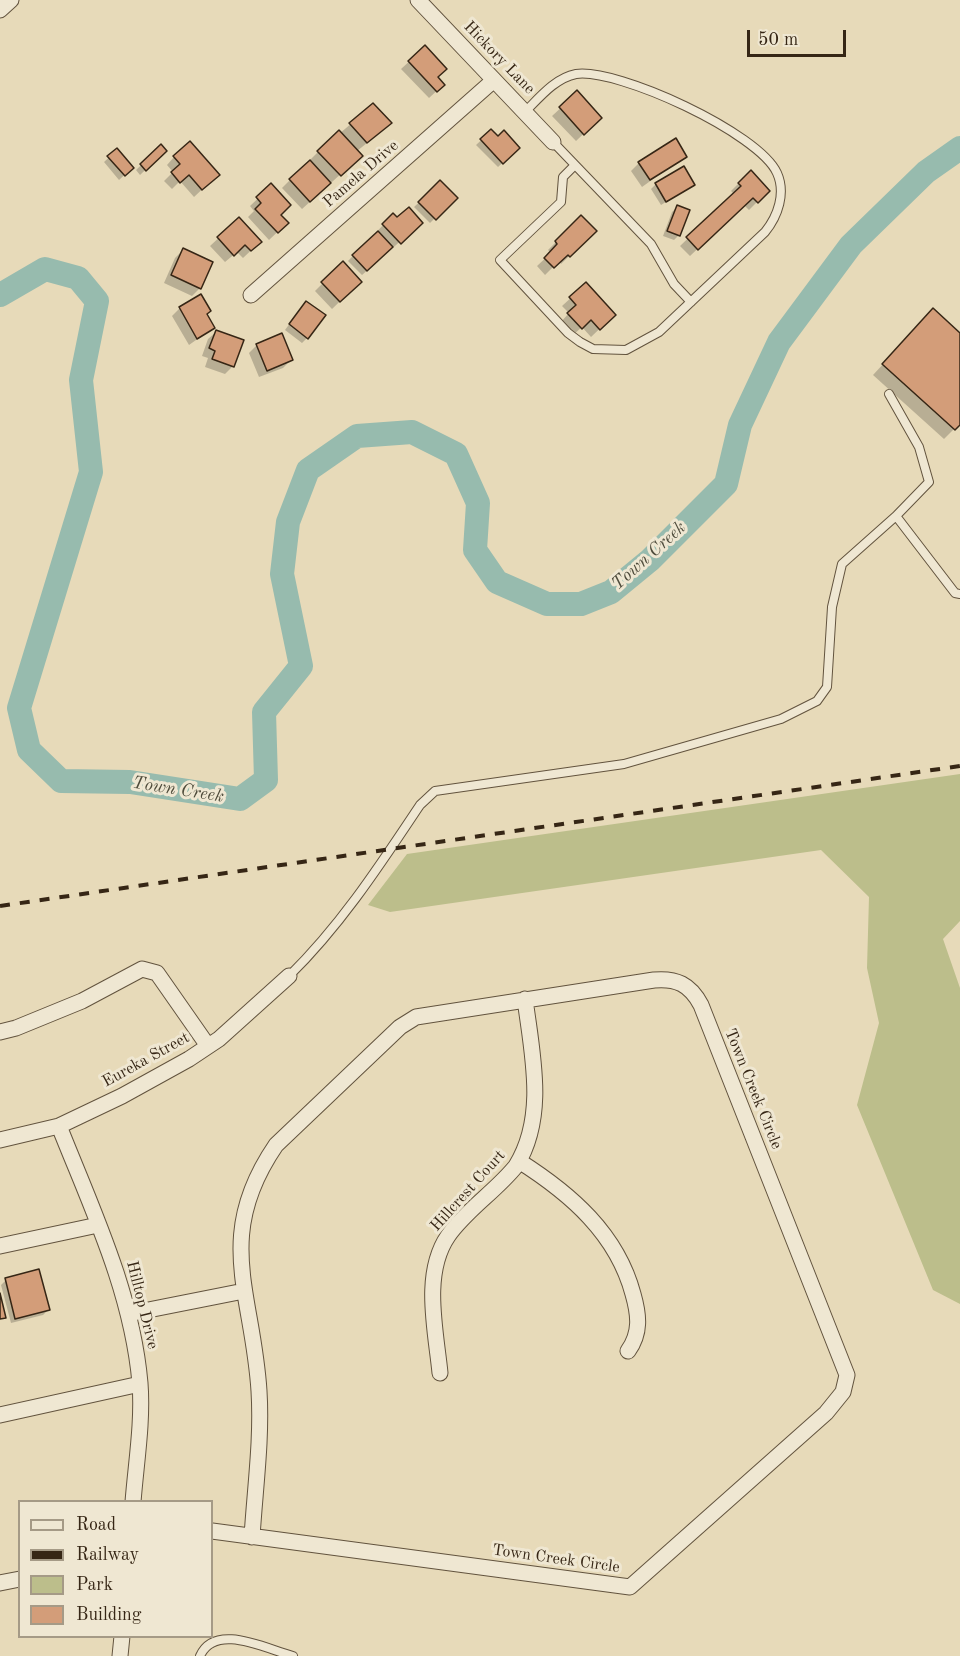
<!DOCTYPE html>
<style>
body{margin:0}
#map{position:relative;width:960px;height:1656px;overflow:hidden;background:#e7dab9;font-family:"Old Standard TT",serif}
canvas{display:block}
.legend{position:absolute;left:18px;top:1500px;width:195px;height:138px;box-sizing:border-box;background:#efe7d2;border:2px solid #a59a86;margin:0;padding:8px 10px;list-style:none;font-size:18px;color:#362615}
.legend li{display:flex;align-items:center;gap:12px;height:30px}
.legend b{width:30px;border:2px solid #a59a86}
.scale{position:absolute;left:747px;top:30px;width:99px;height:27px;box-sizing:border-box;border:3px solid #362615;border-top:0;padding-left:8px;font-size:18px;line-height:21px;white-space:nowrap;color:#362615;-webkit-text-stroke:4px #efe7d2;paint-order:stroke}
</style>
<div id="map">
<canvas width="960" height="1656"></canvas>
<ul class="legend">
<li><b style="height:8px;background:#efe7d2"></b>Road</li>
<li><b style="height:8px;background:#362615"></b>Railway</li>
<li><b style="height:16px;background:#bcbe8b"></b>Park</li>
<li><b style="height:16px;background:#d39d79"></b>Building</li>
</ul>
<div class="scale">50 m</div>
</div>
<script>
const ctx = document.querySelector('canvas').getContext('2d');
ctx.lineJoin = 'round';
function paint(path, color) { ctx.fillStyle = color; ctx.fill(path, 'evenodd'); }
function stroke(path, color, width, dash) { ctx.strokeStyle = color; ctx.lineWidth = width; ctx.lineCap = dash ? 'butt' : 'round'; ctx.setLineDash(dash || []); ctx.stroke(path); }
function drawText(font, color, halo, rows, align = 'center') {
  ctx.font = font + ' "Old Standard TT",serif'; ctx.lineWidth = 6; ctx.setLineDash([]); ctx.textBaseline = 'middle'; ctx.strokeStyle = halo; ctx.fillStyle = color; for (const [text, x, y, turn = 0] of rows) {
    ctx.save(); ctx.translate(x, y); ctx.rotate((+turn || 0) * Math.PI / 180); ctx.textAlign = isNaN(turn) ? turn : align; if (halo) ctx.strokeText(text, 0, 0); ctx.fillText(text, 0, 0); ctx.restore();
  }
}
const green = new Path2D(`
 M960 774V921L943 939 960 988V1304L933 1290 857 1105 879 1023 867 968 869 897 821 850 390 912 368 905 407 854Z`);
const shadow = new Path2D(`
 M425 47 436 77 443 85 429 98 401 69Z
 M577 93 600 118 576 141 552 116Z
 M373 105 382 131 357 151 353 163 302 209 282 188 318 152Z
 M491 131 498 138 518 148 498 167 476 145Z
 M161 146 165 151 140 175 136 170Z
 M117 150 132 168 119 180 104 162Z
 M685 156 642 187 631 171 639 163Z
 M174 157 210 182 194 197 180 181 172 189 164 181 173 172 167 165Z
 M750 172 768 191 749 210 744 205 690 256 680 246 734 194 731 191Z
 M440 183 455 198 430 223 414 207Z
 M656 184 693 185 661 205 651 189Z
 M271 186 279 215 287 223 269 240 248 217 254 211 250 206Z
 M677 207 679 235 674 240 663 236 672 212Z
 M393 215 397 220 421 223 362 275 348 261Z
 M581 217 595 231 561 264 559 261 545 275 537 266 551 253 548 250Z
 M239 219 260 242 243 258 237 252 225 262 210 246Z
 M183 250 200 288 192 296 164 283 175 258Z
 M343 263 360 282 332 309 315 291Z
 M586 284 614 315 591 337 582 327 573 335 561 322 569 313 562 306Z
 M180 308 213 328 189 345 172 316Z
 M301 308 307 338 302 343 285 330Z
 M923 321 960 335V423L944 439 873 375Z
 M216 332 233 366 225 374 205 367 208 358 202 356 208 339Z
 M257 345 291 360 283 368 259 377 249 353Z
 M6 1280 48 1310 43 1315 11 1323 1 1285Z`);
const river = new Path2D(`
 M0 295 45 269 78 278 97 301 81 380 91 472 19 708 29 750 61 781 130 782 240 799 266 780 264 712 301 666 282 574 288 522 308 470 357 436 412 432 456 454 478 503 475 550 497 582 547 604H581L611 592 650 560 726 484 740 425 779 342 851 245 926 172 960 148`);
const building = new Path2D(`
 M425 45 447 69 438 77 445 85 437 92 408 61Z
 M577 90 602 118 584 135 559 107Z
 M373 103 392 123 367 143 349 123Z
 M491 129 498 136 504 130 520 148 503 164 480 139Z
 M339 130 363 156 341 176 317 151Z
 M676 138 687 157 650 180 638 162Z
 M190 141 220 175 202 190 189 175 180 183 171 172 180 164 173 156Z
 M161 144 167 151 146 171 140 164Z
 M117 148 134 168 125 176 107 156Z
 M310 160 331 183 310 202 289 179Z
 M684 166 695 185 666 202 655 183Z
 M751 170 770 191 758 203 753 198 698 250 686 237 741 186 738 183Z
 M440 180 458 198 436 220 418 202Z
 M271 183 291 205 281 215 289 223 278 233 255 209 261 203 256 197Z
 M677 205 690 210 680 236 667 231Z
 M409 207 423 223 401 244 382 224 393 213 397 217Z
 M581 215 597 231 570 257 568 255 554 268 544 258 557 244 555 241Z
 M239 217 262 242 251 251 245 245 234 256 217 237Z
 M378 231 393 247 367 271 352 255Z
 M183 248 213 262 201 289 171 275Z
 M343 261 362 282 340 302 321 282Z
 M586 282 616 315 600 330 591 320 582 329 567 313 576 305 569 297Z
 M201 294 211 311 207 314 215 328 197 339 179 307Z
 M306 301 326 315 308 339 289 324Z
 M933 308 960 333V425L955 430 882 364Z
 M216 330 244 340 234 367 212 359 215 351 209 348Z
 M282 333 293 360 267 371 256 344Z
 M39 1269 50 1310 15 1319 5 1278Z
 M0 1293 6 1318 0 1319Z`);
const service = new Path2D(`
 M525 112C539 98 555 78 576 74 618 68 759 133 777 173 786 193 778 216 765 232L659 332 626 350 593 349 580 342 568 333 500 260 561 202 563 177 575 165
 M553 142 651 244 674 284 691 302
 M896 516 955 593 960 594
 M289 976C341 925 380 865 420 805L435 791 624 764 781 719 817 701 827 687 832 607 842 564 896 516 929 482 919 447 889 394
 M200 1656C215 1622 266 1649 293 1656`);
const minor = new Path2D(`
 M418 0 553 142
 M0 10 11 0
 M251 295 494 80
 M0 1032 16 1028 82 1001 142 969 157 973 208 1046
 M59 1126C92 1209 132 1292 140 1383 143 1422 136 1463 133 1502
 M0 1140 59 1126 122 1096 189 1059 219 1039 289 976
 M519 1161C571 1194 617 1234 633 1294 639 1315 641 1333 628 1351
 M0 1246 98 1225
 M128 1314 244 1291
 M440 1373C436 1331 422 1274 448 1236 466 1210 496 1191 516 1166 547 1116 532 1054 525 999
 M0 1415 140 1384
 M212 1531 630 1587 826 1413 843 1392 847 1375 701 1005C690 984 676 978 654 980L416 1017 400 1027 276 1145C213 1237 253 1293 259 1391 262 1439 255 1488 252 1537
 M0 1583 20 1579
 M120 1656 122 1636`);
const rail = new Path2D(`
 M0 906 960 766`);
const streetNames = [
 ["Hickory Lane",499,58,46],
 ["Pamela Drive",361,174,-41],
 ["Eureka Street",146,1060,-29],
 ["Town Creek Circle",753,1089,68],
 ["Hillcrest Court",468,1191,-48],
 ["Hilltop Drive",142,1305,76],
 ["Town Creek Circle",556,1559,8]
];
const waterNames = [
 ["Town Creek",649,556,-42],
 ["Town Creek",178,790,9]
];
paint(green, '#bcbe8b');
paint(shadow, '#0003');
stroke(river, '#97bbae', 24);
paint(building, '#d39d79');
stroke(building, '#362615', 1.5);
stroke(service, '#62533e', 10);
stroke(minor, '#62533e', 17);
stroke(service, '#efe7d2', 8);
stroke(minor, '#efe7d2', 15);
stroke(rail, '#362615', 4, [10, 10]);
drawText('16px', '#362615', '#efe7d2', streetNames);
drawText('italic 18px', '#4e4b3b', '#efe7d2', waterNames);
</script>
